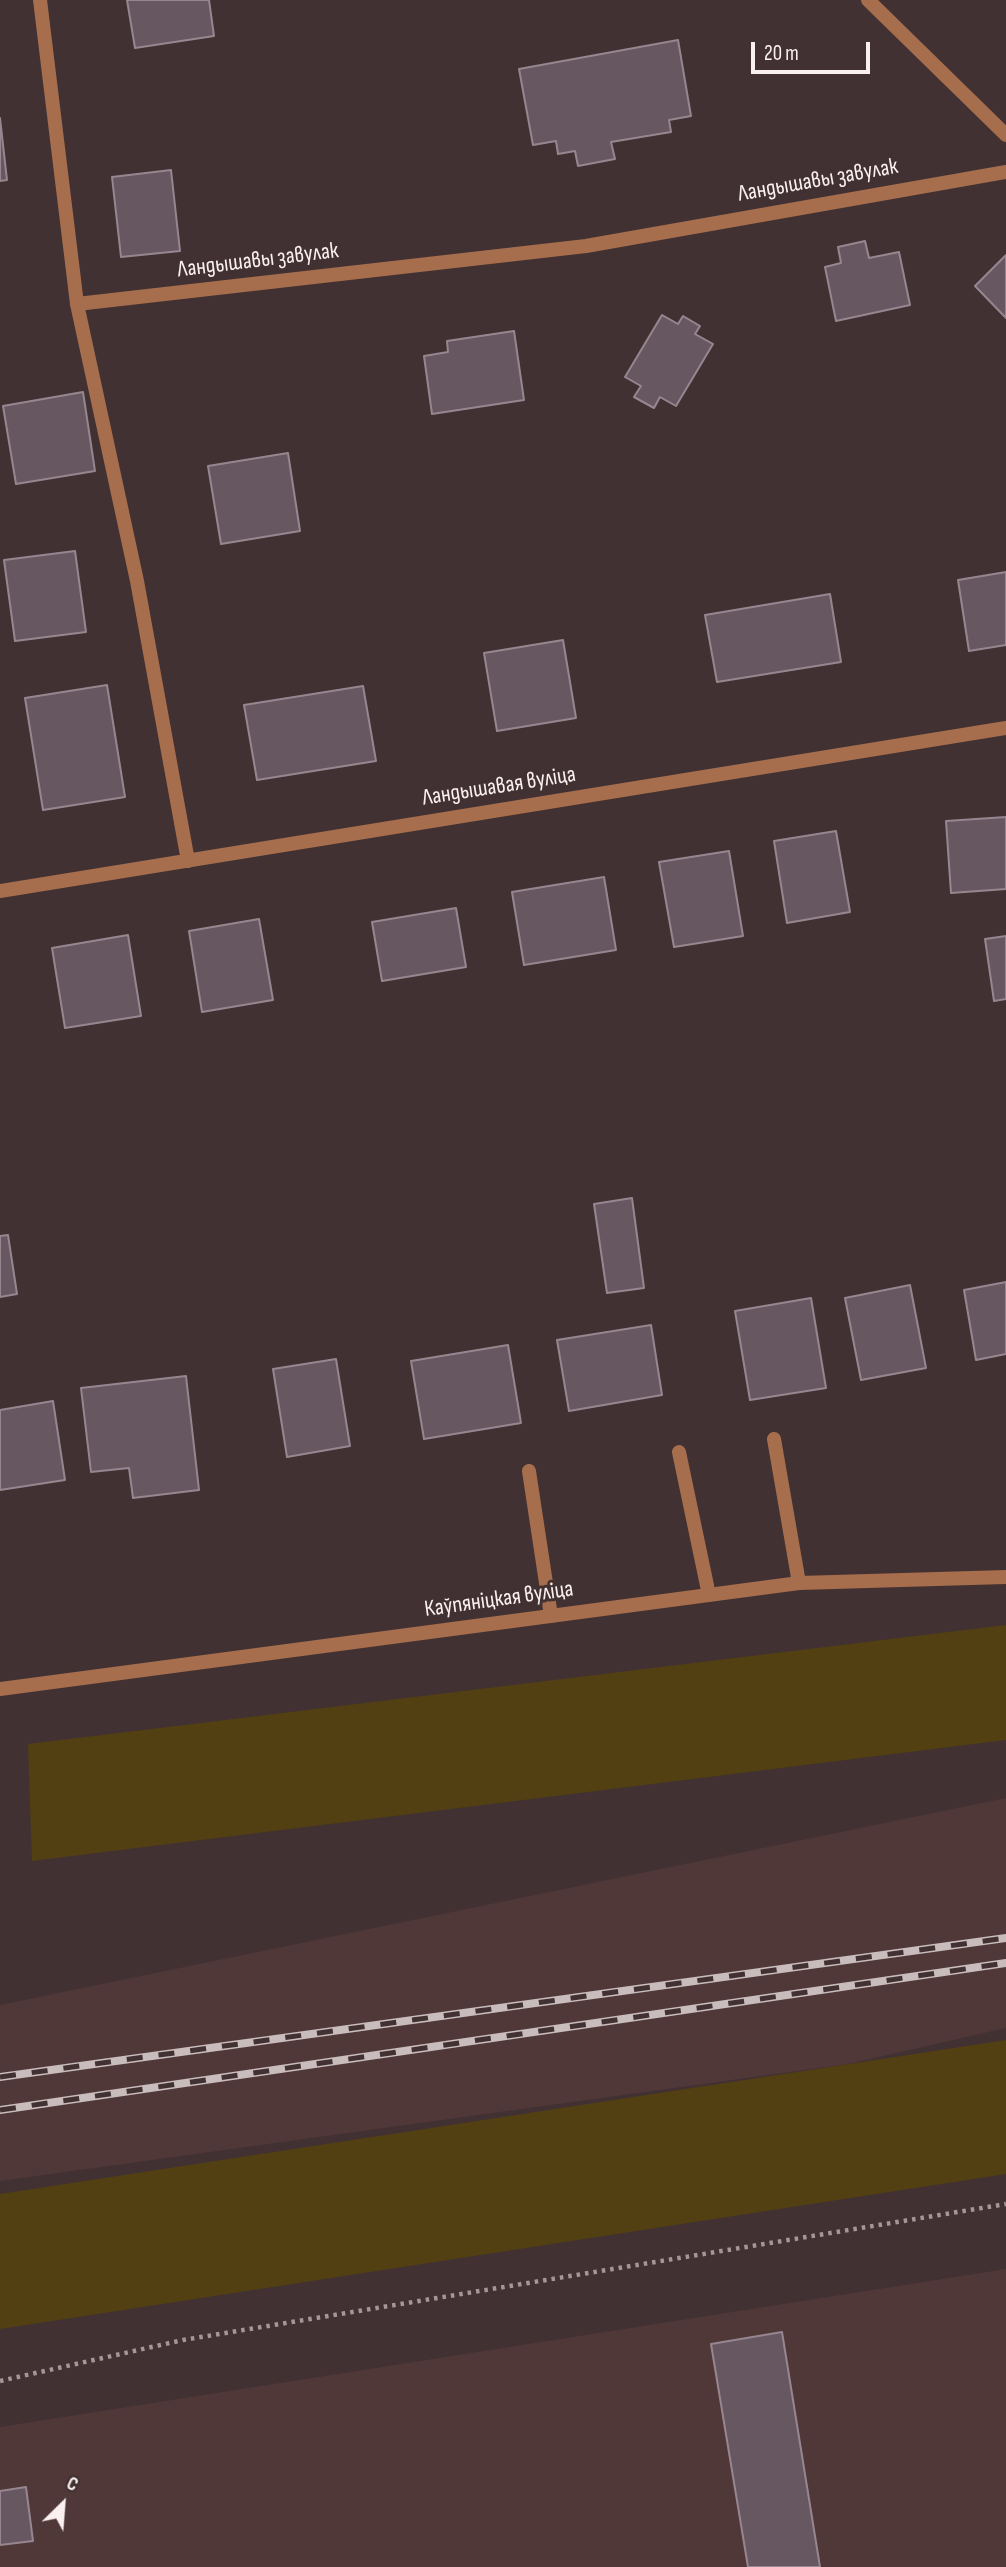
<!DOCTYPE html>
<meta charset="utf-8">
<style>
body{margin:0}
#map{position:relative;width:1006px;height:2567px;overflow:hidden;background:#423132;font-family:"Sofia Sans Condensed",sans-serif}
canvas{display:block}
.north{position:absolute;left:28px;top:2469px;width:70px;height:70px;-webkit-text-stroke:5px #423132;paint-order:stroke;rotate:25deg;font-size:19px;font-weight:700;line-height:28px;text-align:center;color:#fbf0f0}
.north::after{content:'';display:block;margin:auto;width:24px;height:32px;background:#fbf0f0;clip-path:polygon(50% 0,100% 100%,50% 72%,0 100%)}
.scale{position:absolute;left:751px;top:42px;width:119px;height:32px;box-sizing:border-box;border:4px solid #fbf0f0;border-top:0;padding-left:9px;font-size:21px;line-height:24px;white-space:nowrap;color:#fbf0f0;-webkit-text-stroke:5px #423132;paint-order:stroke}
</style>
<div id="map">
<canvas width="1006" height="2567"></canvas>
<div class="north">С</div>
<div class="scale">20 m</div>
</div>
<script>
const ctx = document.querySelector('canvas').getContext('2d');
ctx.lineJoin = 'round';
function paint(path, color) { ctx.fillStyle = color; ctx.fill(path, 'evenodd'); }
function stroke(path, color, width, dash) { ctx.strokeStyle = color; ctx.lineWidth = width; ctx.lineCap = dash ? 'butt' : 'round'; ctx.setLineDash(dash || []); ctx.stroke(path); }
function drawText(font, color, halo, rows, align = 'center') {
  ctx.font = font + ' "Sofia Sans Condensed",sans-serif'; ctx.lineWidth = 6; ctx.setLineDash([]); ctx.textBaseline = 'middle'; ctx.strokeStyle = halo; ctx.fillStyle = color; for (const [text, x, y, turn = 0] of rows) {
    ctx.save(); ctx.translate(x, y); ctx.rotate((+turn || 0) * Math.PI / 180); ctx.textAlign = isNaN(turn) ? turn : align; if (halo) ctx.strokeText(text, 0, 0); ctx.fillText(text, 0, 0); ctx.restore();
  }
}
const built = new Path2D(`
 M1006 1798V2028L848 2064 0 2181V2005Z
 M1006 2269V2567H0V2427Z`);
const green = new Path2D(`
 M1006 1625V1740L32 1861 28 1744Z
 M1006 2040V2174L0 2329V2194Z`);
const building = new Path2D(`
 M127 0H209L214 36 135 48Z
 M678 40 691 116 669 120 671 132 611 142 615 159 578 166 575 151 558 154 556 141 533 145 519 69Z
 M0 118 7 180 0 181Z
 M171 170 180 251 121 257 112 177Z
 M865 241 869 258 899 252 910 305 836 321 825 267 841 263 838 247Z
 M1006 255V318L975 286Z
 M662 315 678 324 683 316 700 326 695 334 713 344 676 406 660 397 654 408 634 397 641 386 625 377Z
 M514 331 524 400 432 414 424 356 448 352 447 341Z
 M83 392 95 471 16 484 3 406Z
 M288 453 300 531 221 544 208 466Z
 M75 551 86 632 15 641 4 560Z
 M1006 572V645L969 651 958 580Z
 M830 594 841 662 717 682 705 615Z
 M563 640 576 718 497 731 484 653Z
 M107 685 125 797 43 810 25 698Z
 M363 686 376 761 257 780 244 705Z
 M1006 817V889L951 893 946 821Z
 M836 831 850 912 787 923 774 841Z
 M729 851 743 936 674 947 659 862Z
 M604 877 616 950 524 965 512 892Z
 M456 908 466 967 382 981 372 922Z
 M259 919 273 1000 202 1012 189 931Z
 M128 935 141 1016 65 1028 52 948Z
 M1006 936V999L994 1001 985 939Z
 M632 1198 644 1288 607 1293 594 1204Z
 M8 1235 17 1294 0 1297V1236Z
 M1006 1282V1354L976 1360 964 1290Z
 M910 1285 926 1368 861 1380 845 1298Z
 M811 1298 826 1388 750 1400 735 1311Z
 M651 1325 662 1395 569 1411 557 1340Z
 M508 1345 521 1423 424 1439 411 1361Z
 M336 1359 350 1446 287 1457 273 1369Z
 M186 1376 199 1490 133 1498 129 1468 91 1472 81 1388Z
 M53 1401 65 1480 0 1490V1410Z
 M782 2332 820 2567H748L711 2344Z
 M26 2487 33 2541 0 2545V2491Z`);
const path = new Path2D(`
 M0 2381 183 2340 1006 2204`);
const lane = new Path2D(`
 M40 0 77 304
 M774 1439 799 1583
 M679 1452 709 1595
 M529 1471 551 1616`);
const street = new Path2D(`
 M868 0 1006 135
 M188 861 137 581 77 304 586 246 1006 172
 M0 891 1006 728
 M0 1689 799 1583 1006 1577`);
const rail = new Path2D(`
 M0 2077 1006 1938
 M0 2110 1006 1963`);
const streetNames = [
 ["Ландышавы завулак",818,181,-10],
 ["Ландышавы завулак",258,261,-7],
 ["Ландышавая вуліца",499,787,-9],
 ["Каўпяніцкая вуліца",499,1600,-8]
];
paint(built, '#503738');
paint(green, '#524012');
paint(building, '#675760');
stroke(building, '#978690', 2);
stroke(path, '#a49797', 4.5, [3.5, 5]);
stroke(lane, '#a66e4d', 14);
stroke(street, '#a66e4d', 14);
stroke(rail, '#c9bcbc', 8);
stroke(rail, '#423132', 5, [16]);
drawText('23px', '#fbf0f0', '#423132', streetNames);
</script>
